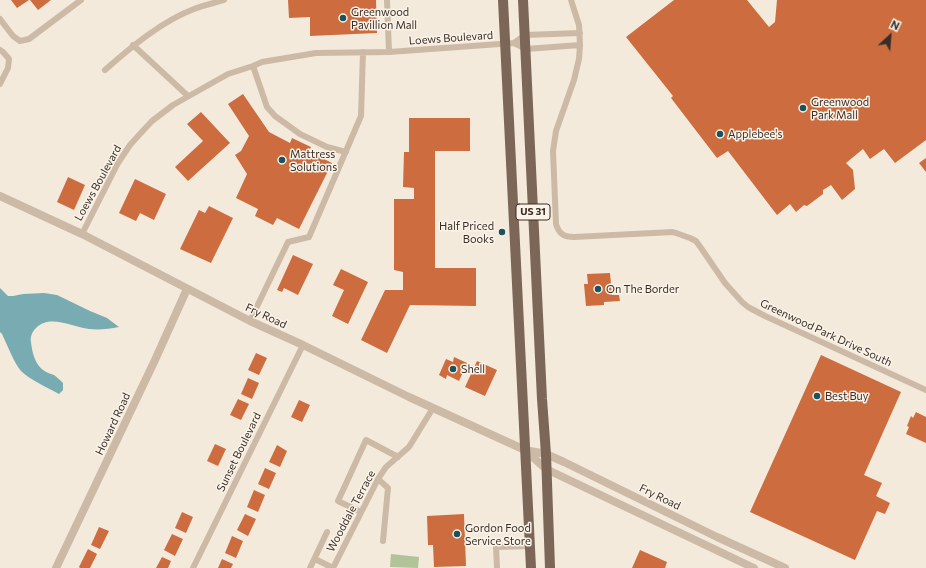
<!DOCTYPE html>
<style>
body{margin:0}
#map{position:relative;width:926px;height:568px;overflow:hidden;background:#f3eadb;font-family:Commissioner,sans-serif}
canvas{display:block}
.north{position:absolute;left:870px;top:16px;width:40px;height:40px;-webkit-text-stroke:3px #fbf3e8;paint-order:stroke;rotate:26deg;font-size:11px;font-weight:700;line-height:16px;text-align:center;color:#382e27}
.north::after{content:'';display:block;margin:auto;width:14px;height:18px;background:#382e27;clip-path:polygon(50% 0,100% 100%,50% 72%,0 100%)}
</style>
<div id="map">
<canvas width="926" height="568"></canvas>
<div class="north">N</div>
</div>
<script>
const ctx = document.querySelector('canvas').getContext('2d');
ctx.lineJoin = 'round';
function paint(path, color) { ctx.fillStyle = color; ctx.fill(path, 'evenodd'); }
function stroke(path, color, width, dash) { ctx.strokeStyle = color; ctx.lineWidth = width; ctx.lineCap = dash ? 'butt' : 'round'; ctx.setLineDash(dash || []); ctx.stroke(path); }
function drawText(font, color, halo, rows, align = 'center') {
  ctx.font = font + ' Commissioner,sans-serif'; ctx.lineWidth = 3; ctx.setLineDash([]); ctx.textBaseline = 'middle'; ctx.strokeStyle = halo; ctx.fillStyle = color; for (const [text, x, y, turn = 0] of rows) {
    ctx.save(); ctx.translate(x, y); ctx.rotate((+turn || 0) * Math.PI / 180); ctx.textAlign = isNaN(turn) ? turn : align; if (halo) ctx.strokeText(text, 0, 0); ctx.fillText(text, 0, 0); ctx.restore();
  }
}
const green = new Path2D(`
 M391 554 419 557 418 568 390 567Z`);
const water = new Path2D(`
 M0 288 8 296H13L23 294 44 293 57 295 90 311 107 318 119 327C109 329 99 330 89 329 72 327 50 314 36 328 32 332 30 337 31 342 32 352 35 364 43 370 46 372 50 374 54 375 57 377 60 380 63 383V390L59 394C48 388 29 379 21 371 14 363 7 344 2 334L0 332Z`);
const building = new Path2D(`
 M11 0H29L17 8Z
 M30 0H51L38 10Z
 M288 0H376L377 33 310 36V17L289 18Z
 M674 0H747L769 27 775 22 777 0H926V140L895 163 884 149 870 159 863 149 846 163 853 170 855 189 842 200 831 185 823 190V194L807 206 804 205 796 212 790 204 777 215 728 151 717 158 671 98 673 96 626 37Z
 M243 94 269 132 290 143 292 138 311 147 308 153 310 157 314 154 332 163 299 229 277 218 273 225 255 216 258 209 236 198 247 174 235 155 241 151 249 136 228 104Z
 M201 112 230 143 188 181 175 167 203 141 187 124Z
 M409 118H470V151H435V268H476V306L410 305 387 353 361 340 385 290H403V272L394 270V199H414V188L403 187 404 152H409Z
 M926 158V172L919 163Z
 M68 177 85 185 74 210 57 202Z
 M135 179 166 194 154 220 140 213 136 221 119 213Z
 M209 206 233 218 211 263 180 249 199 210 205 213Z
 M293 255 313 264 298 295 284 288 282 292 277 290Z
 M341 269 368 282 348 324 332 316 344 290 333 285Z
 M610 273 612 295H619L620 301 604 302V305L586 306 584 284H588L587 274Z
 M256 353 267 358 259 375 248 370Z
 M821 355 901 392 864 475 882 483 876 496 890 503 885 514 877 511 855 560 750 512Z
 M454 357 467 363 459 381 447 375 446 379 439 375 446 359 453 362Z
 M477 361 497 370 485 396 465 387Z
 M248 378 259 383 252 399 241 394Z
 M238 399 249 404 241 420 230 415Z
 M299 400 310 405 302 422 291 417Z
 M916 412 926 417V443L906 434 909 427 907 426 911 416 913 418Z
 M215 444 226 449 218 466 207 461Z
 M277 445 287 451 280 467 269 462Z
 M265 468 276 473 269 489 258 484Z
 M254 490 265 495 258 512 247 507Z
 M182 512 193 517 186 533 175 528Z
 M245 514 256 519 248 536 237 530Z
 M464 514 466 566 434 567 433 545H428L427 516Z
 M99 527 109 531 100 549 91 545Z
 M172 534 183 539 175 556 164 550Z
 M232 536 243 541 236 558 225 553Z
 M88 549 97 554 90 568H80L79 567Z
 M640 550 667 562 665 568H632Z
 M162 557 171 561 168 568H156Z
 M222 559 233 564 231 568H218Z`);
const minor = new Path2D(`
 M387 0 389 52
 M571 0 579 25 580 45 579 59 574 80 556 131 553 151 556 224C559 234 564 237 574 237L673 232 690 238 696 241 701 248 725 283 742 302 748 307 765 316 926 390
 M0 19 13 36 20 41 29 39 81 0
 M514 43 525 35 580 33
 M514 43 526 49 580 45
 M133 45 188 96
 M0 50 3 52 9 59 8 68 0 84
 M253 66 267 107 275 116 300 134 327 147 346 152
 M105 70C131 47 162 21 194 9 204 5 214 3 224 0
 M82 234 118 163 130 145 139 135 152 121 173 105 228 74 253 66 262 62 316 53 389 52 514 43
 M250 321 288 242 309 237 361 116 363 52
 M378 479 388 488 383 541
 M361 512 338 501 366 440 398 457
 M315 559 333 568
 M193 568 303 345
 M310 568 327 532
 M333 568 378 479 386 467 409 447 433 408
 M497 568 496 547 530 546`);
const tertiary = new Path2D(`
 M0 196 82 234 250 321 303 345 409 397 525 450 546 454 564 462 717 537 785 568
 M525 450 546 469 754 568
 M56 568 155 360 187 289`);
const primary = new Path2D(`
 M503 0 531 568
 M523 0 542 399 546 454 550 568`);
const markers = [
 [343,18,4,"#1a535c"],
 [803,108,4,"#1a535c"],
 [720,134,4,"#1a535c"],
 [282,160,4,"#1a535c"],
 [502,232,4,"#1a535c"],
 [598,289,4,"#1a535c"],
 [453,369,4,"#1a535c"],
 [817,396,4,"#1a535c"],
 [457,534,4,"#1a535c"]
];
const shields = [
 [533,212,34]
];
const shieldNames = [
 ["US 31",533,212]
];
const poiNames = [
 ["Greenwood",351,12],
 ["Pavillion Mall",351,25],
 ["Greenwood",811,102],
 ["Park Mall",811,115],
 ["Applebee's",728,134],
 ["Mattress",290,154],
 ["Solutions",290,167],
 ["Half Priced",494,226,"right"],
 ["Books",494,239,"right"],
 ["On The Border",606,289],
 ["Shell",461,369],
 ["Best Buy",825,396],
 ["Gordon Food",465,528],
 ["Service Store",465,541]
];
const streetNames = [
 ["Loews Boulevard",451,38,-4],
 ["Loews Boulevard",98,183,-61],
 ["Fry Road",266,316,25],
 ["Greenwood Park Drive South",826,333,25],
 ["Howard Road",113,424,-65],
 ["Sunset Boulevard",239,452,-64],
 ["Fry Road",660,497,26],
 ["Wooddale Terrace",351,511,-62]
];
paint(green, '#b2c39a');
paint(water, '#78abb2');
paint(building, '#cd6c3f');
stroke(minor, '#ccbaa6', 6);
stroke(tertiary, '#ccbaa6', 8);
stroke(primary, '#7b6657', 10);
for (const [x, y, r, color] of markers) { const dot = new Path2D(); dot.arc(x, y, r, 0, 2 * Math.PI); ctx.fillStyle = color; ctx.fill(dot); stroke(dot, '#fbf3e8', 1.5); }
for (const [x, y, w] of shields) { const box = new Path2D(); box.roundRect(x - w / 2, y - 8, w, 16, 3); ctx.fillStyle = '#fbf3e8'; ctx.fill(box); stroke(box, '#382e27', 1); }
drawText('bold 10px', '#382e27', null, shieldNames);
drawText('11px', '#382e27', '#fbf3e8', poiNames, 'left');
drawText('11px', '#382e27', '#fbf3e8', streetNames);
</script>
